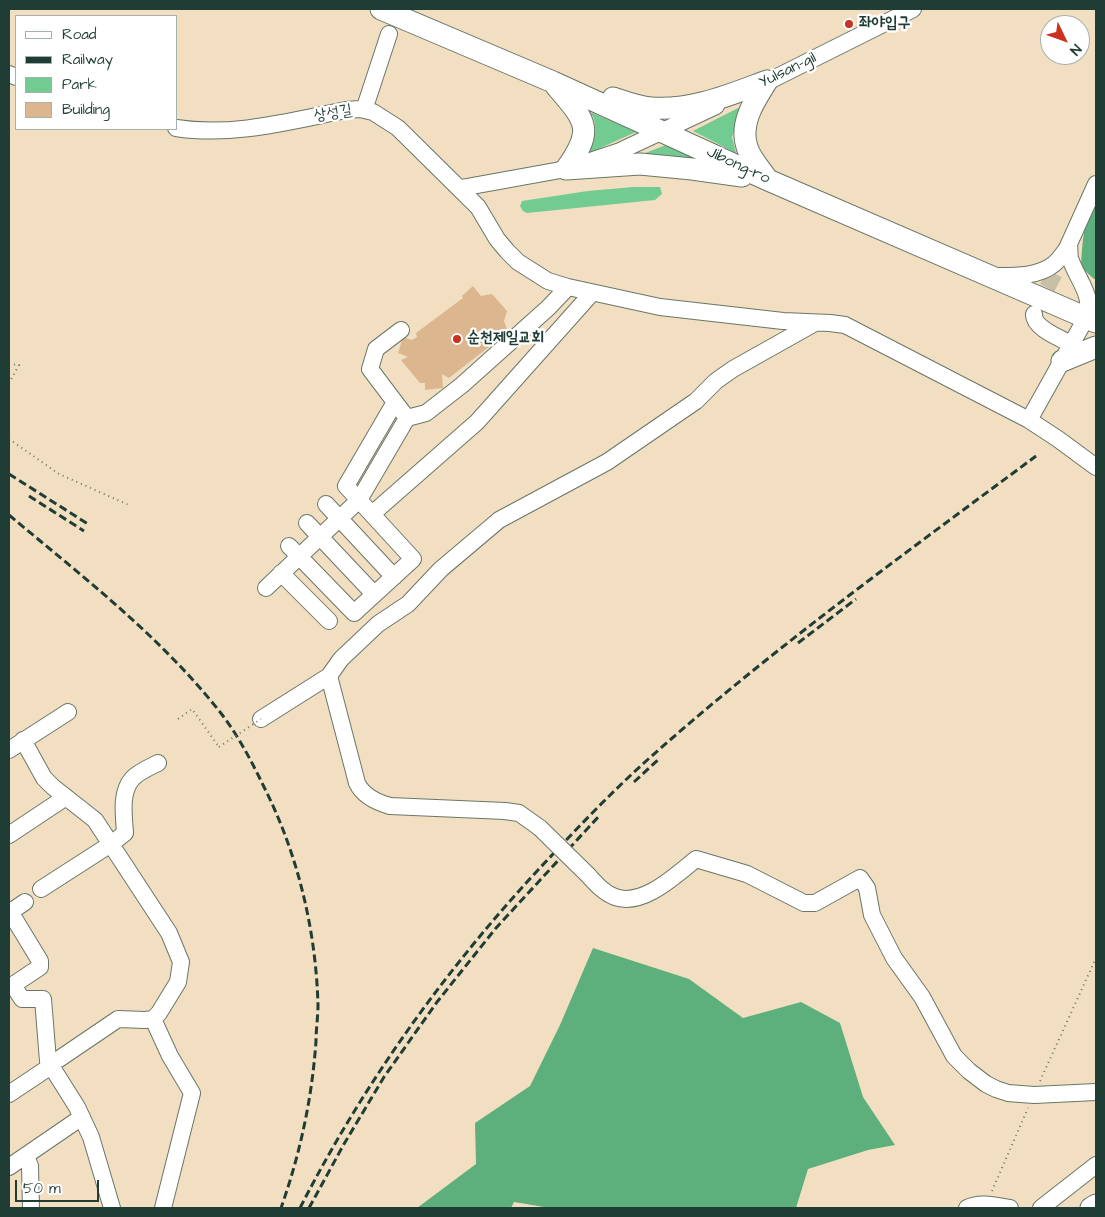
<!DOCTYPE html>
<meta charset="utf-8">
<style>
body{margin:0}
#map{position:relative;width:1105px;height:1217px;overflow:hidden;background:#f2dfc2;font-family:"Architects Daughter",sans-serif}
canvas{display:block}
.frame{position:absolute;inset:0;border:10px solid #1f3d34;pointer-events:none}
.legend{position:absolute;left:15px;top:15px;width:162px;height:115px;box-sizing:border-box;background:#fff;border:1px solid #a5b1ae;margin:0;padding:6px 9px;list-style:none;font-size:15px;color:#1f3d34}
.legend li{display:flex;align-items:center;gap:10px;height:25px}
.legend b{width:25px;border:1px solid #a5b1ae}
.north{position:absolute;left:1040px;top:15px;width:50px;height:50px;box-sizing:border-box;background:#fff;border:1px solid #a5b1ae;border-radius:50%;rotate:132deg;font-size:14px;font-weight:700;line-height:20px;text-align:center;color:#1f3d34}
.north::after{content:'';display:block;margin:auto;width:18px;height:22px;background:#c8321e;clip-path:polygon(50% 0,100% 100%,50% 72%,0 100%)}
.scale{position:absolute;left:15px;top:1180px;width:84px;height:22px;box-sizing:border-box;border:2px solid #1f3d34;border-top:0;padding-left:6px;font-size:15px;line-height:18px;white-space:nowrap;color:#1f3d34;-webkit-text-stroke:4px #fff;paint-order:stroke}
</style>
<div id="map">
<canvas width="1105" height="1217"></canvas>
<div class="frame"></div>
<ul class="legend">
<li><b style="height:6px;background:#fff"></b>Road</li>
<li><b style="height:6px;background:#1f3d34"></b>Railway</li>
<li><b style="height:14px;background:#72cb91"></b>Park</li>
<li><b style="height:14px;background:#dbb68e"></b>Building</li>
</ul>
<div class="north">N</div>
<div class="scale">50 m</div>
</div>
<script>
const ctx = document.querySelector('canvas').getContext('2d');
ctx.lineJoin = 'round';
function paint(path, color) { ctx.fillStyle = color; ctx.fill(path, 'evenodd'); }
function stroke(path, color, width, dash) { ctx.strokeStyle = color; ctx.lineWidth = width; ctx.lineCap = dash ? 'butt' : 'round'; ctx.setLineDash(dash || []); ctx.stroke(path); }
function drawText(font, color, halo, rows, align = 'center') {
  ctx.font = font + ' "Architects Daughter","Poor Story",sans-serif'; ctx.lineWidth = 4.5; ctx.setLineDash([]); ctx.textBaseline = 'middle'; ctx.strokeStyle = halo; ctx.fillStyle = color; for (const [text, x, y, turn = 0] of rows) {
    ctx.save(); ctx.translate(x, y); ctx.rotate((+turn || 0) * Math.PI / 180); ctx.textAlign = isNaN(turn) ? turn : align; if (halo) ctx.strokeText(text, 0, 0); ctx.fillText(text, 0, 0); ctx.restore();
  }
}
const green = new Path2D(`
 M742 106 732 137 736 153 693 131Z
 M590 112 636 132 589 153C595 141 599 123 590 112Z
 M666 145 705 162 666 155H640Z
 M633 187H660L662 194 655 200 527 213 523 211 520 206 522 201 588 191Z`);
const forest = new Path2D(`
 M1096 196V279H1094L1081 267C1082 243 1084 217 1096 196Z
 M593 948 689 979 743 1018 801 1002 840 1023 863 1097 895 1145 868 1150 808 1169 796 1208H550L514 1202 511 1208H417L476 1164 475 1123 530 1086 560 1025Z`);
const building = new Path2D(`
 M473 286 481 296 492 294 507 311 504 321 508 332 449 378 442 374 443 388 425 390V383H420L401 360 408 357 398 353 403 337 412 340 417 337 416 333 463 298 462 296Z`);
const minorTunnel = new Path2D(`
 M1036 309 1056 271`);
const path = new Path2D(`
 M9 364 19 365 9 383
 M9 439 59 474 131 506
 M178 719 192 709 219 747
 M1040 1081 1096 958
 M992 1191 1028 1108`);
const minor = new Path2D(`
 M9 74 16 77
 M757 87 913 9
 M364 110 389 34
 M176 128C233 137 290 121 346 110L360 109 373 112 398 128 478 207 497 239 507 251 518 262 548 281 568 287 660 307 783 321 830 323 845 325 1029 420 1058 439 1096 467
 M461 188 566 169 620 151 716 106
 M1064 255 1096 184
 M994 276C1014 276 1038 277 1054 264 1060 259 1064 252 1069 246 1070 250 1069 254 1070 258 1076 278 1095 296 1086 318L1029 420
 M1034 314C1033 328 1060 338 1071 344
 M401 330 376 349 370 369 407 418 426 413 462 385 548 308 568 287
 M326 504 394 577
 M372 514 477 422 592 293
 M307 523 374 594
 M289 546 354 613 413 559 346 486 395 402
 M281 573 329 621
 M266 588 359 500 407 418
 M329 676 357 783C363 796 376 802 390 806L505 811 519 813 540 828
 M261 719 329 676 341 659 378 624 408 604 441 569 499 520 607 462 696 401 716 381 733 369 815 323
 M23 740 44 778 53 787 95 820 169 933 181 962 178 982 159 1013 153 1019 145 1020 118 1019 59 1059
 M9 750 68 712
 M9 835 66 797
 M588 875C596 884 604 893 615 897 643 907 676 875 696 859L747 874 804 903H815L860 878 867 888 872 915 894 958 922 997 954 1056 969 1071 986 1084 996 1089 1008 1093 1034 1095 1096 1092
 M41 889 111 844 125 833C124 816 120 793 132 779 138 772 150 767 158 763
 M9 910 40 961V967L13 985 22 999H43L48 1061 77 1107 91 1137 112 1208
 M9 913 25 902
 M153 1019 170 1056 192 1093 163 1208
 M9 1094 51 1066
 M26 1156 30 1166 31 1208
 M9 1167 82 1117
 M967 1208C980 1201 997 1206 1010 1208
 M1041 1208 1096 1165`);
const major = new Path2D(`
 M381 9 553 82 768 180 1096 322
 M767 81C755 100 739 123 747 147 750 158 761 170 768 180
 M556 86C586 121 595 129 566 169
 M613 98C625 102 638 107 651 108 692 111 729 95 767 81
 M566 169 640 164 692 169 742 176
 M1062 361 1096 347
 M1091 1208 1096 1205`);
const rail = new Path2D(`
 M9 474 88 524
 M29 496 84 531
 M9 515C83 577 160 636 220 712 238 735 252 762 265 789 298 855 316 931 318 1005 318 1017 316 1029 316 1041 312 1099 300 1154 281 1208
 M798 643 856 599
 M634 782 660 758
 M300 1208C367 1077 453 959 554 853 583 822 613 791 645 762 768 652 903 555 1036 456
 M309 1208 344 1144 384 1077 437 1002 496 928 600 815`);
const pathBridge = new Path2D(`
 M219 747 261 719`);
const minorBridge = new Path2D(`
 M540 828 588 875`);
const markers = [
 [849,24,5,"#c8321e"],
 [457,339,5,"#c8321e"]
];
const poiNames = [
 ["좌야입구",859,24],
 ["순천제일교회",467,339]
];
const streetNames = [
 ["Yulsan-gil",788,71,-26],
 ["상성길",333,114,-9],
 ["Jibong-ro",738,166,25]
];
paint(green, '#72cb91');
paint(forest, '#5daf7b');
paint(building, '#dbb68e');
stroke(minorTunnel, '#c8bfa6', 16, [16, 8]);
stroke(minor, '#697666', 18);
stroke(major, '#697666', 23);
stroke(path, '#697666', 2, [1, 4]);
stroke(minor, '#fff', 16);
stroke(major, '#fff', 21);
stroke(rail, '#1f3d34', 3, [8, 4]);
stroke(minorBridge, '#697666', 18, []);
stroke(pathBridge, '#697666', 2, [1, 4]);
stroke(minorBridge, '#fff', 16);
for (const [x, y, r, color] of markers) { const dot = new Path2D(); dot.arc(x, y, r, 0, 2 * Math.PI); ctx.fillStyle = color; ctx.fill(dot); stroke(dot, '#fff', 2); }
drawText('bold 16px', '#1f3d34', '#fff', poiNames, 'left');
drawText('16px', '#1f3d34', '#fff', streetNames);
</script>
